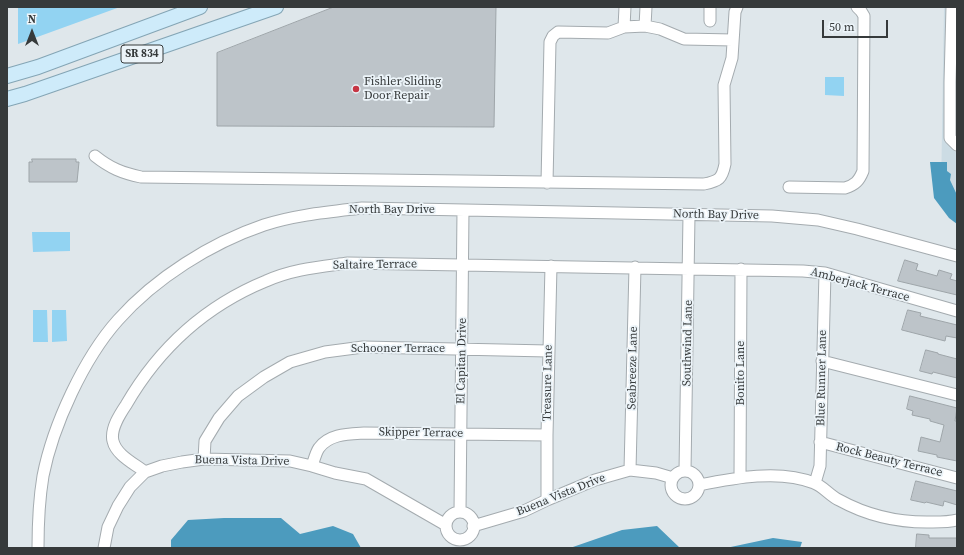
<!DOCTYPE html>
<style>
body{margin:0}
#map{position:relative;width:964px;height:555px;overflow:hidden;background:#dfe7eb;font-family:"Source Serif 4",serif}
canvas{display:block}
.frame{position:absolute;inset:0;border:8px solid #363a3b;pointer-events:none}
.north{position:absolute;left:12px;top:12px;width:40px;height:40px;-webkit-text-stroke:3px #ecf4f9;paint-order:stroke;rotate:0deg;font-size:11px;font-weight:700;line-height:16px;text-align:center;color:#363a3b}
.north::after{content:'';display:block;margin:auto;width:14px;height:18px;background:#363a3b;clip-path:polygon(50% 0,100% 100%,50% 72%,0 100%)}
.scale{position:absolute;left:822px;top:20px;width:66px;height:18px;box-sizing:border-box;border:2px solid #363a3b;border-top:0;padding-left:5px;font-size:12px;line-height:14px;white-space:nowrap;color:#363a3b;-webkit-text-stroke:3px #ecf4f9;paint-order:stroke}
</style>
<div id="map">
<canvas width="964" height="555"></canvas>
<div class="frame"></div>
<div class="north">N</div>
<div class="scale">50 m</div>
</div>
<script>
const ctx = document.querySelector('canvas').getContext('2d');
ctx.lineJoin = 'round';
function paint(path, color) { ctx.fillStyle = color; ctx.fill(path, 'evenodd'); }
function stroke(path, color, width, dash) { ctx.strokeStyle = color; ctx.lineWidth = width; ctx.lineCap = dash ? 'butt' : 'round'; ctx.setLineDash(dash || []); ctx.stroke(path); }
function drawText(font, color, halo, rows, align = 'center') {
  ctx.font = font + ' "Source Serif 4",serif'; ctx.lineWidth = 3.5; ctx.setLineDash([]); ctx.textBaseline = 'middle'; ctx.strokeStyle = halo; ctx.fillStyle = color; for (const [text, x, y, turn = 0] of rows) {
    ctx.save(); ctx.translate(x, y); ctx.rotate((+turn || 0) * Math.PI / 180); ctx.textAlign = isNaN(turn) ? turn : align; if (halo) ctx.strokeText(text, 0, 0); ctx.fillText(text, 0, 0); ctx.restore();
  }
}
const built = new Path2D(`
 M944 7H957V193H941Z`);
const green = new Path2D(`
 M18 7H120L18 44Z
 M825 77H844V96L825 95Z
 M32 232H70V251L33 252Z
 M33 310H47L48 342H33Z
 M52 310H66L67 341 52 342Z`);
const water = new Path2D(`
 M930 162H947V171L951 174 950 180 957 195V224L949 218 934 198Z
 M224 518H281L300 534 333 526 353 534 361 548H171V540L188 520Z
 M657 526 680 548H570L622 530Z
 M773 538 802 542 800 548H726Z`);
const building = new Path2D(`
 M334 7H496L494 127 217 126V53Z
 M32 159H76V162H79L77 182H29V162H32Z
 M905 260 918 264 916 270 937 276 939 270 952 274 950 279 957 281V295L898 281Z
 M908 310 921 313 920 316 957 325V338L946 336 945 341 902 330Z
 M926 350 938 353V354L957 359V378L933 372 932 374 920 371Z
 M910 396 957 408 955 421H957V461L937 457V455L918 451 921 437 940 442 944 425 930 421V419L912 415 913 411 907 409Z
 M916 481 957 491V505L944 501 943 506 926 502 925 503 911 500Z
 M917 534 929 535V538H957V548H916Z`);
const minor = new Path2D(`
 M710 7V21
 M952 7 950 82V138L957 145
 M645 26 646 7
 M624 27 625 7
 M95 156C110 168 122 173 141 177L704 184C719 181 722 179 725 164L724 85 732 58 735 12 737 7
 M547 183 550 42 553 36 558 32 608 33 624 27 645 26 660 29 684 39 733 40
 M789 187 845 188C855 185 859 181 863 171L864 16 861 11 857 7
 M822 361 957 395
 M820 442 957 478
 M204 459 205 441 219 418 238 396 264 377 290 362 325 352 363 347 548 351
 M312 466C314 460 316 452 319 448 329 434 348 434 364 433L547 435
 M630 470 635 267
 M685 471 689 215
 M671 485a14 14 0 1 1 28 0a14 14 0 1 1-28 0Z
 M145 472C135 464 116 455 113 441 110 429 120 414 126 405 159 348 205 306 266 281 293 269 319 267 348 263L803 271 825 273 957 311
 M740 477 741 269
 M815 483 820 466 825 273
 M699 485C734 478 780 469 814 483 823 486 830 496 839 500 868 516 899 523 933 522 941 522 949 522 957 520
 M547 500V435L551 266
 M460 512 463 210
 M446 526a14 14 0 1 1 28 0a14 14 0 1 1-28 0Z
 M473 526 524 511 547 500 595 480 630 470 656 473 673 478
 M38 548C38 524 39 500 43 476 53 425 84 358 118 320 155 278 211 243 264 225 295 215 328 212 362 208L772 216 818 220 857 229 957 256
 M104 548 108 527 118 506 130 487 145 472 162 466 182 462 204 459 290 461 312 466 335 473 366 479 446 525`);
const major = new Path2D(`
 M7 76 38 67 200 7
 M7 99 25 94 276 7`);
const markers = [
 [356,89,4,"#c63644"]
];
const shields = [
 [142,54,42]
];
const shieldNames = [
 ["SR 834",142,54]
];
const poiNames = [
 ["Fishler Sliding",364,82],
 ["Door Repair",364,96]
];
const streetNames = [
 ["North Bay Drive",392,210],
 ["North Bay Drive",716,215,1],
 ["Saltaire Terrace",375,265,-1],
 ["Amberjack Terrace",860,285,15],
 ["Southwind Lane",688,343,-89],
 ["Schooner Terrace",398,349],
 ["El Capitan Drive",462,361,-89],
 ["Seabreeze Lane",633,368,-89],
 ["Bonito Lane",741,373,-90],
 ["Blue Runner Lane",822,378,-89],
 ["Treasure Lane",548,383,-89],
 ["Skipper Terrace",421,433,1],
 ["Rock Beauty Terrace",889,460,14],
 ["Buena Vista Drive",242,461,1],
 ["Buena Vista Drive",561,495,-22]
];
paint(built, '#ccdce4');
paint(green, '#92d3f2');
paint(water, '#4c9bbe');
paint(building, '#bdc4c9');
stroke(building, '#9ea5a9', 1);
stroke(minor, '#a4abaf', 13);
stroke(major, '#84a5b5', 16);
stroke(minor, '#fff', 11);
stroke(major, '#ceebfa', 14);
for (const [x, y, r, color] of markers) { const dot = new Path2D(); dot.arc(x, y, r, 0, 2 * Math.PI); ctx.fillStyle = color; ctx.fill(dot); stroke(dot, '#ecf4f9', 1.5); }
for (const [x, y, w] of shields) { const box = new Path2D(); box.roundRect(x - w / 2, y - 9, w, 18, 3); ctx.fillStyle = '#ecf4f9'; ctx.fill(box); stroke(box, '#363a3b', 1); }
drawText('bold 11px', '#363a3b', null, shieldNames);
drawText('12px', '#363a3b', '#ecf4f9', poiNames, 'left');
drawText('12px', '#363a3b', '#ecf4f9', streetNames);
</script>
